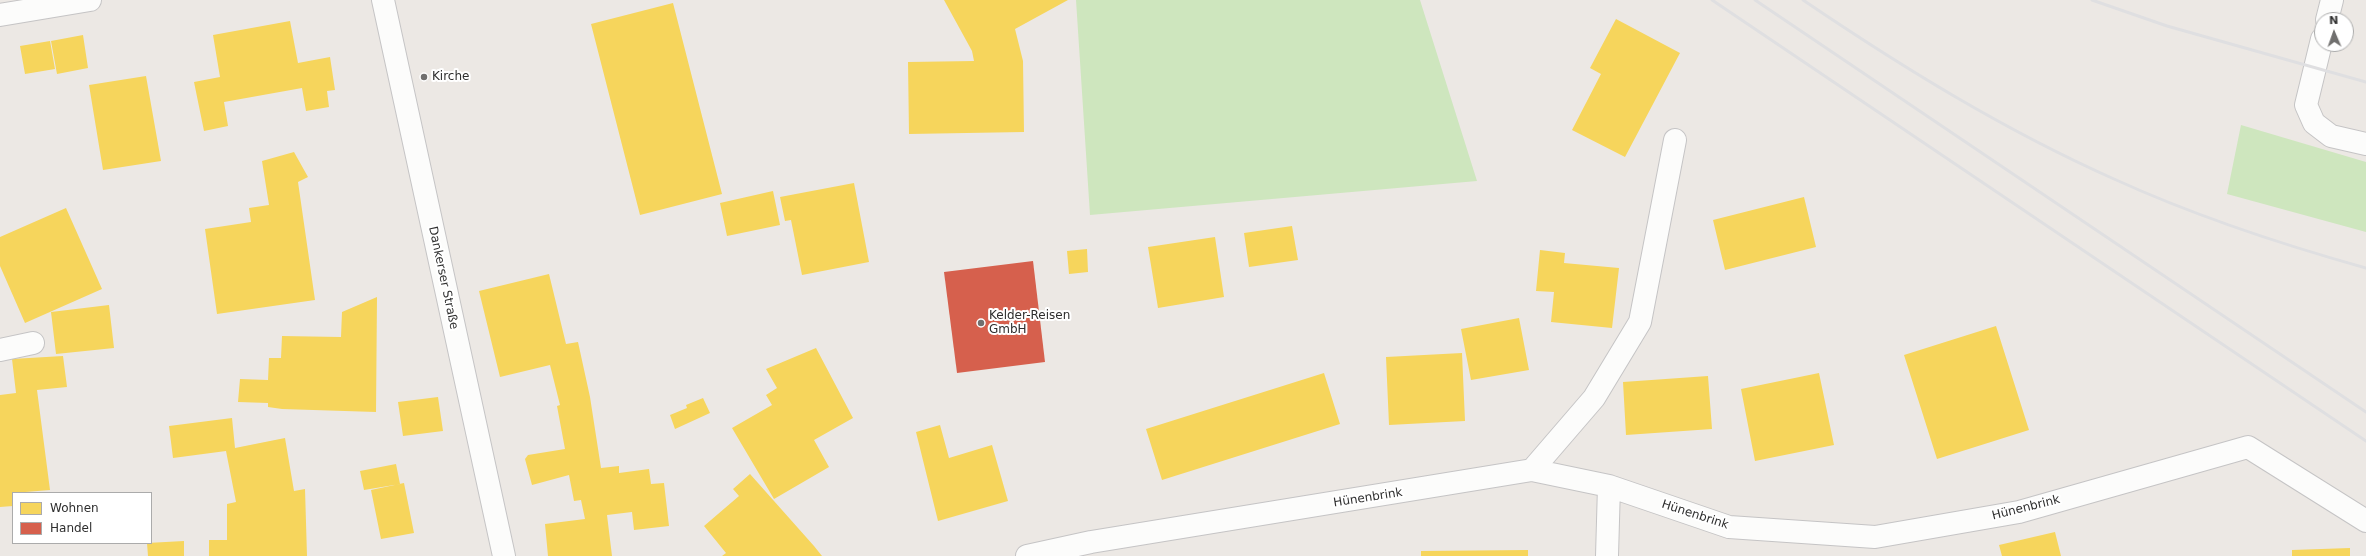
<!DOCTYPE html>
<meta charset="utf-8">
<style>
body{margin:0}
#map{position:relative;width:2366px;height:556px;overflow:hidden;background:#ece8e4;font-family:"DejaVu Sans",sans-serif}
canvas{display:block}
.legend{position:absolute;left:12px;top:492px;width:140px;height:52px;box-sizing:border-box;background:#fff;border:1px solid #ababab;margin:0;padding:5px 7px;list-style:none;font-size:12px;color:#2e2e2e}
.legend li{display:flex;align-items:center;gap:8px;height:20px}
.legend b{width:20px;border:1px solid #ababab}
.north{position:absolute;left:2314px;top:12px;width:40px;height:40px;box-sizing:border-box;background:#fff;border:1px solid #ababab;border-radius:50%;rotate:358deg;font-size:11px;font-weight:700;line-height:16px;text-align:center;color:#2e2e2e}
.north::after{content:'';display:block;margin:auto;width:14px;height:18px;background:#706f6e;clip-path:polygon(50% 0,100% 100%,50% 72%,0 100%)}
</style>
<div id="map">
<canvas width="2366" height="556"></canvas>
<ul class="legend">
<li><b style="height:11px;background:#f6d55c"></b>Wohnen</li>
<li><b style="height:11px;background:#d6604d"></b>Handel</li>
</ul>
<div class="north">N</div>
</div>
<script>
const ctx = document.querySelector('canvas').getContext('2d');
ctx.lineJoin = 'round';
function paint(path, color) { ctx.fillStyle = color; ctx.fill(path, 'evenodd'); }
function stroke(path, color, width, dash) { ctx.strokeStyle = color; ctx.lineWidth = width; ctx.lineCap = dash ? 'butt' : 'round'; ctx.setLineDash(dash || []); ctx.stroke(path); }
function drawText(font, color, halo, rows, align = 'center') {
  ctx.font = font + ' "DejaVu Sans",sans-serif'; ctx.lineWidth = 4; ctx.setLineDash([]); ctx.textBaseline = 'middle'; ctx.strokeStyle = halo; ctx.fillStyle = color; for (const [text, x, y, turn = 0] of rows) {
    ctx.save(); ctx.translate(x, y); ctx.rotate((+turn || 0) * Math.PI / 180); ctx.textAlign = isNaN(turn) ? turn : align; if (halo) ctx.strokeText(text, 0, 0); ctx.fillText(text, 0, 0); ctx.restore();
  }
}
const green = new Path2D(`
 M1076 0H1420L1477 181 1090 215Z
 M2241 125 2366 162V232L2227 194Z`);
const homes = new Path2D(`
 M944 0H1068L1015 29 1023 61 1024 132 909 134 908 62 974 61 972 51Z
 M673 3 722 194 640 215 591 24Z
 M1616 19 1680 53 1625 157 1572 130 1601 74 1590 68Z
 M290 21 298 63 330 57 335 90 327 91 329 107 306 111 302 88 224 102 228 126 204 131 194 82 220 77 213 35Z
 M83 35 88 68 57 74 51 41Z
 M50 41 55 69 25 74 20 46Z
 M146 76 161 161 103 170 89 85Z
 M294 152 308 177 298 182 315 300 217 314 205 229 251 222 249 208 269 205 262 161Z
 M854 183 869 262 802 275 791 220 785 221 780 197Z
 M773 191 780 225 727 236 720 203Z
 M1804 197 1816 247 1725 270 1713 220Z
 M66 208 102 289 25 323 0 266V237Z
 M1292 226 1298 260 1249 267 1244 233Z
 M1215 237 1224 297 1158 308 1148 247Z
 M1087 249 1088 272 1069 274 1067 251Z
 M1540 250 1565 253 1564 263 1619 268 1612 328 1551 322 1554 292 1536 291Z
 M549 274 566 344 578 342 590 397 601 468 619 466V473L649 469 651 484 664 483 669 526 634 530 632 512 607 515 612 556H548L545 524 585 519 581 500 574 501 569 475 532 485 525 459 528 455 565 449 557 406 560 405 550 365 500 377 479 291Z
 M377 297 376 412 282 409 268 407V403L238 402 240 379 268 380 269 358H281L282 336 341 337 342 312Z
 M109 305 114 348 56 354 51 312Z
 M1519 318 1529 370 1471 380 1461 329Z
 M1996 326 2029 430 1937 459 1904 355Z
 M816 348 853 418 814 440 829 467 774 499 732 428 772 405 766 395 777 388 766 369Z
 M1462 353 1465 421 1389 425 1386 357Z
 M63 356 67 387 37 390 50 490 13 493V506L0 507V395L16 393 12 359Z
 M1324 373 1340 424 1162 480 1146 429Z
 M1819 373 1834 445 1755 461 1741 389Z
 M1708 376 1712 429 1626 435 1623 382Z
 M438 397 443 431 403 436 398 402Z
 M703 398 710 413 675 429 670 415 687 408 686 405Z
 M232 418 235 448 285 438 294 491 305 489 307 556H209V540H227V504L236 502 226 451 173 458 169 426Z
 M940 425 949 458 992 445 1008 501 938 521 916 432Z
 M396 464 400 484 364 490 360 471Z
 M750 474 814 546 822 556H722L726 553 704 526 739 496 733 489Z
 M404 483 414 533 381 539 371 490Z
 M2055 532 2061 556H2002L1999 545Z
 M184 541V556H148L147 543Z
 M2350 548V556H2292V550Z
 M1528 550V556H1421V551Z`);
const shops = new Path2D(`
 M1033 261 1045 362 957 373 944 272Z`);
const minor = new Path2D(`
 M383 0 504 556
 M0 15 90 0
 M2327 20 2332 0
 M2322 39 2306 105 2314 123 2331 136 2366 144
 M0 350 33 343
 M1532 470 1594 398 1640 322 1675 140
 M1027 556 1091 542 1532 470 1609 486 1729 527 1875 537 2019 512 2248 447 2366 521
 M1607 556 1609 486`);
const rail = new Path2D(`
 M1712 0 2366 441
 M1755 0 2366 412
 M1803 0C1902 67 2004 130 2114 179 2195 216 2280 244 2366 268
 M2092 0 2167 26 2366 82`);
const markers = [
 [424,77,4,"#706f6e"],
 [981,323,4,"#706f6e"]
];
const poiNames = [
 ["Kirche",432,77],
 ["Kelder-Reisen",989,316],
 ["GmbH",989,330]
];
const streetNames = [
 ["Dankerser Straße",443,278,78],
 ["Hünenbrink",1368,498,-9],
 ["Hünenbrink",2026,508,-14],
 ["Hünenbrink",1695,515,18]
];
paint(green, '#cee6be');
paint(homes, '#f6d55c');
paint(shops, '#d6604d');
stroke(minor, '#c5c4c5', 24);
stroke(minor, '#fcfcfb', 22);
stroke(rail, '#dfdfe1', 3);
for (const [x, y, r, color] of markers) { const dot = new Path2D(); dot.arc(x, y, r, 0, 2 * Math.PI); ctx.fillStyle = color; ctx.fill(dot); stroke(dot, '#fff', 1.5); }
drawText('12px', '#2e2e2e', '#fff', poiNames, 'left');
drawText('12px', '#2e2e2e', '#fff', streetNames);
</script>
